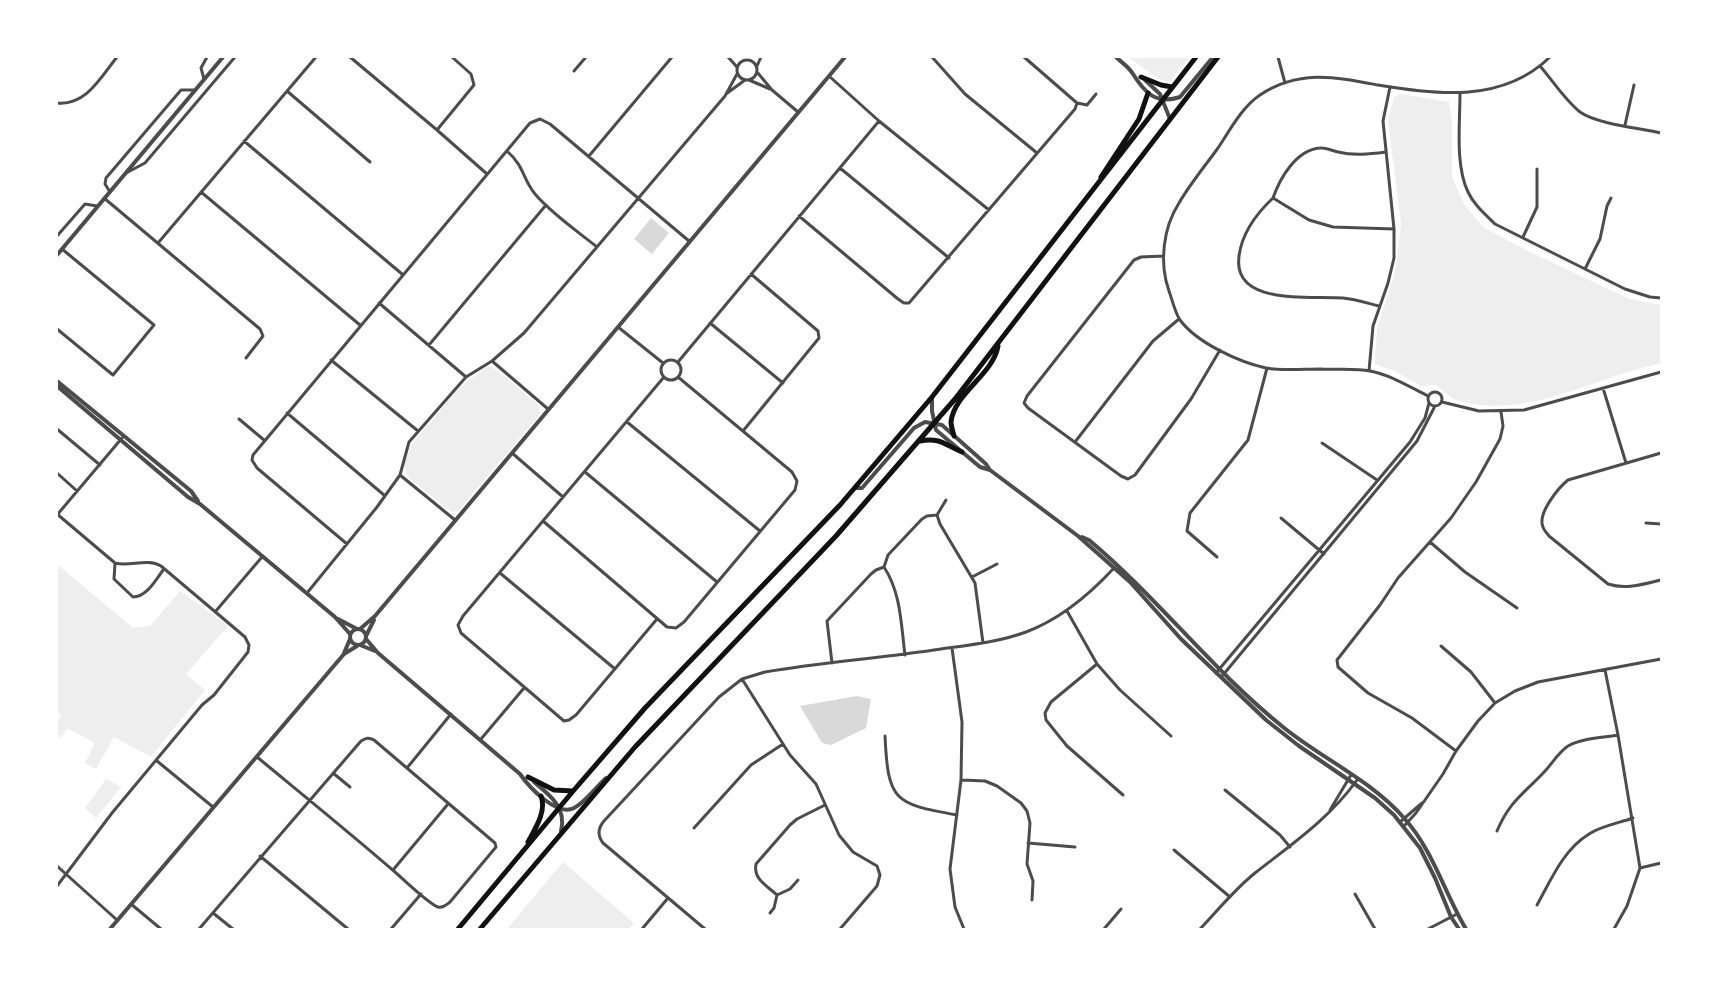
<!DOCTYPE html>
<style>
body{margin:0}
#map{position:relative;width:1718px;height:986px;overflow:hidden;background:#fff;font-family:Inter,sans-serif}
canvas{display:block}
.frame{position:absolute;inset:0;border:58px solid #fff;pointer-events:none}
</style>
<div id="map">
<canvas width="1718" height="986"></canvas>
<div class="frame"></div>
</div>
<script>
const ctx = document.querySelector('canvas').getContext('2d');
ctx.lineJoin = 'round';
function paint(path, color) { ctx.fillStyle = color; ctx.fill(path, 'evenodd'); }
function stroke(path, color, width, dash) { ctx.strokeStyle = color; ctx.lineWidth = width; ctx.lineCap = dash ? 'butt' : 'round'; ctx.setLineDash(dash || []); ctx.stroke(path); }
const green = new Path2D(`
 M1128 57H1189L1170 82 1159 79Z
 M1402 94 1449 102 1452 121V177L1464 204 1483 227 1526 250 1629 299 1661 305V363C1595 377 1528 420 1459 401 1449 398 1444 390 1436 385L1421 386 1394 371 1375 364 1377 328 1395 272 1401 224 1388 121 1394 97Z
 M491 366 538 404 540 414 458 511 451 512 407 476 404 465 411 445 459 388 486 367Z
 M57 564 133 628 150 626 180 591 228 626 186 674 205 690 151 757 114 737 96 769 85 763 95 743 67 728 63 735 57 739V721L61 716 57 712Z
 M106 779 121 787 96 818 85 808Z
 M563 862 634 923 629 929H507Z`);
const water = new Path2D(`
 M651 218 669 233 652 254 634 239Z
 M857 696 871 699 866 728 831 745 822 743 800 706Z`);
const minor = new Path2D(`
 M350 57 437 130 487 174
 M728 57 737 67
 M932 57 965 94 1037 153
 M1024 57 1077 103 1087 105 1096 94
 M1278 57 1285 83
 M737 70a10 10 0 1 1 20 0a10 10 0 1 1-20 0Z
 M757 66 761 57
 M1540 66C1553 81 1565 100 1580 112 1597 124 1639 128 1661 133
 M574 71 586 57
 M757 72 772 90 798 112
 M829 76 879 121 989 210
 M204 79 201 68 207 57
 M749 80 770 89
 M287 91 370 162
 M726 94 745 80
 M1460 94C1460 123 1455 165 1468 192 1474 205 1485 214 1495 224L1625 289 1650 297 1661 298
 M57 103C86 106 101 77 117 57
 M1625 125 1634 85
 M437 130 474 85 471 74 452 57
 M244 141 402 274
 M507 151C525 167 522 178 535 194 552 214 576 230 597 247
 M589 156 672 57
 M840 168 949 258
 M126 173 145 163 235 57
 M110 192 105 184 106 178 181 90H195
 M201 192 360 325
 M104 198 260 329 263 336 246 358
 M1273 198C1257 213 1242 233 1239 256 1232 307 1312 295 1343 298 1355 299 1367 303 1379 306
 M1273 198C1280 178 1296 150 1320 148 1326 147 1332 151 1338 152 1354 156 1370 154 1386 152
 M1273 198 1309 220 1333 227 1394 229
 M799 216 898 299 904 303H909L1075 109 1077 103
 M57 236 85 204 97 206
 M1523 237 1537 207V169
 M158 243 316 57
 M1163 256 1141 257 1134 260 1027 396 1024 403 1028 408 1121 476 1128 479 1135 475 1191 399 1220 350
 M1585 269 1600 239 1607 206 1611 198
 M379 303 466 377
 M710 323 783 383
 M618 327 663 363
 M57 329 113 375 154 325 62 249
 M429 345 546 205
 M661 370a10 10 0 1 1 20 0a10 10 0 1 1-20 0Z
 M331 360 418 431
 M492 361 548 409
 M678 362 879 121
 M1369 371 1373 326 1388 283 1394 258V229L1383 121 1390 87
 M1603 388 1626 463
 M1428 399a7 7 0 1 1 14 0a7 7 0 1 1-14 0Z
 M1428 396C1410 387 1391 375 1370 371 1355 368 1337 370 1321 369 1303 369 1283 371 1266 368 1239 362 1197 343 1180 320 1175 313 1172 299 1169 291 1159 263 1163 228 1179 203 1190 184 1205 166 1218 148 1230 130 1242 107 1260 95 1299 69 1336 77 1378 85 1437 95 1503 103 1550 57
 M1442 402 1479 411 1524 410 1661 372
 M287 413 384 495
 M239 419 264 440
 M627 422 760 531
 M57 429 100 465
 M743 431 819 338 818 331 751 274
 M1075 442 1153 341 1179 319
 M1322 443 1377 480
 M512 453 563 497
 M1661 453 1568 480C1558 488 1537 514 1543 527 1544 531 1547 533 1549 536L1608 584C1626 590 1643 584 1661 580
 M585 472 717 582
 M57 473 77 491
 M400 475 455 520
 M946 500 937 515 940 524 975 583 983 643
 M57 515 122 438
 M1281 518 1324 554
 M543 521 667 627 676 628 684 622 795 490 797 481 792 472 678 377
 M1646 523 1661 524
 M1430 542 1465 572 1517 608
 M347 544 257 468 252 460 253 455 530 123 540 119 550 124 689 241
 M1217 557 1187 531 1190 513 1248 440 1267 368
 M115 563 114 579 133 597C147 597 156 579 164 569
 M884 567C901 593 901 624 905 655
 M884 567 888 555 922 519 927 516 937 515
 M500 573 615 669
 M972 577 997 564
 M307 593 377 507 400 475 409 442 466 377 492 361 524 333 725 96 737 74
 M1067 611 1097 664 1120 690 1171 736
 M215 612 262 557
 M657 619 576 715 569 720 564 721 461 633 458 625 463 616 664 377
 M1441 646 1471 672 1495 703
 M952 648 962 722 961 780 950 869 955 907 964 929
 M832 663 827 621 871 574 876 570 884 567
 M1097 664 1051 702 1045 713 1046 720 1067 746 1123 795
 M1605 670 1618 735 1640 868 1627 906 1614 929
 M1216 673 1410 442 1425 418 1429 403
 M1223 675 1417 441 1435 406
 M742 679 790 755 816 784 839 835 853 852 877 866 880 875 877 886 840 929
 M885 736C888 801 894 804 957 815
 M481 739 524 688
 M1456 751 1412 718 1368 693 1338 667 1337 660 1380 605 1398 578 1451 518 1476 482 1500 439 1503 426 1501 412
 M157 761 213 807
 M407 768 451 714
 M333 773 350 787
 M962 780 985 781 997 786 1021 803 1027 811 1030 823 1027 864 1033 881 1032 900
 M1225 790 1280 835 1290 847
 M1330 810 1351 775
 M1400 822 1422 803
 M1404 826 1416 813 1443 774 1456 751 1478 721 1495 703 1515 691 1538 682 1661 659
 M694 828 751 765 783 744
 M1497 831C1510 800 1525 793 1546 770 1553 762 1559 752 1568 746 1582 738 1602 738 1618 735
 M1028 843 1075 847
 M1174 850 1230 897
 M260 856 348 929
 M57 866 117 920
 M1640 868 1661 863
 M393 870 448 804
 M57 886 112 813 202 705 214 695 248 652 249 645 245 637 161 566C147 558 130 567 115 563L57 514
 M1355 894 1375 929
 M777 895C766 885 753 879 756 864L790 825 797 819 825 805
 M131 904 161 929
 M1537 905C1551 880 1563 850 1589 834 1601 826 1619 823 1633 818
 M213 913 233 929
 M770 913 774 908 777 895 790 889 798 880
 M199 929C253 866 307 803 361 741 366 738 369 737 374 740L495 843 496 847 450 902C446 905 443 908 438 907 429 904 403 879 395 872 350 833 303 795 257 757
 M391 929 421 894
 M642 929 668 898
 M705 929 603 843C597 835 598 828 604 821L719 697 742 679 765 672C823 662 883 658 941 649 970 645 999 642 1026 632 1061 619 1089 595 1114 568
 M1104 929 1121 909
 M1200 929C1218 910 1235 889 1255 873 1292 844 1330 818 1357 780
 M1428 929 1457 914`);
const tertiary = new Path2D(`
 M1116 57C1121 62 1129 67 1133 74 1145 93 1156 105 1180 97L1213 57
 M1145 80 1160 94 1170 119
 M57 255 223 57
 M57 381 191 491 198 501
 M57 386 188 497 200 504 335 617 350 634
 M932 398V411L936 430 980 467 990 470
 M855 488H862L914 428 925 422 942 425 986 464 990 470 1078 536 1130 582 1181 639 1266 720 1299 746 1375 798 1394 815 1420 848 1435 878 1451 917 1459 929
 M1082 537 1089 540C1158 598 1213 671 1283 727 1321 758 1372 781 1404 818 1433 850 1444 892 1466 929
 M338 619 357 629
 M350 637a8 8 0 1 1 16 0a8 8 0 1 1-16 0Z
 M360 629 375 616 845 57
 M366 636 374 620
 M366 639 378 653 520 774C529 787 557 817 574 808 586 802 596 787 606 778
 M360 645 375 651
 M344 653 350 639
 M534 782C550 795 567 808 561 831
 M110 929 344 654 357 646`);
const primary = new Path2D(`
 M1141 77 1161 85 1172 87
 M1101 177 1139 119 1148 93
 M954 436C953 432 951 426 951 422 954 393 993 375 998 346
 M920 441C940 437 945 445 962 452
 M528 777 554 790 573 791
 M528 842C535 829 547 811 541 796
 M458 929 574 790 645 708 840 505 932 397 1196 57
 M480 929 635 747 836 536 955 399 1218 57`);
paint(green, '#eee');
paint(water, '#d9d9d9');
stroke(minor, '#4c4c4c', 3);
stroke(tertiary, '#4c4c4c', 4);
stroke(primary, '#111', 5);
</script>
